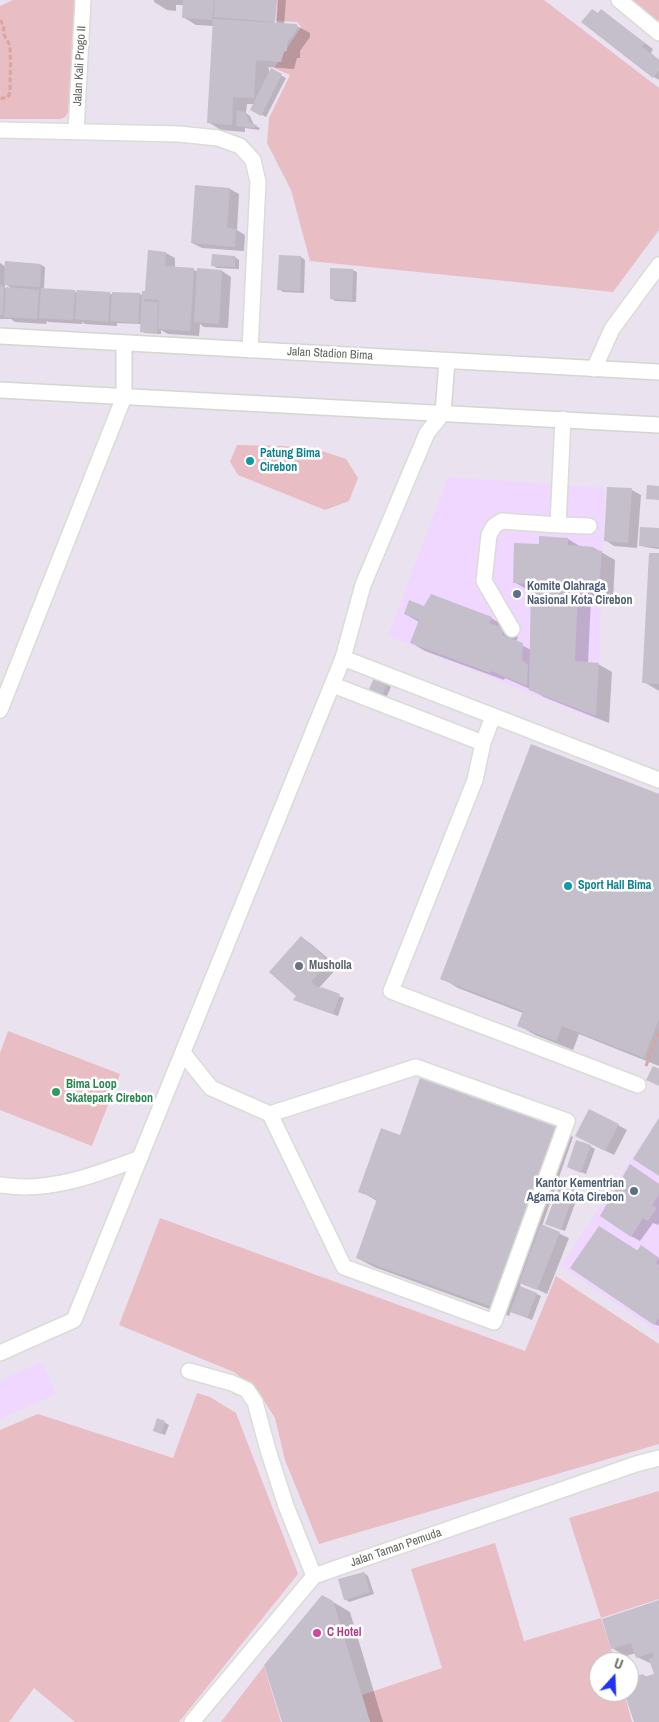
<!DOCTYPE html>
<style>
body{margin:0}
#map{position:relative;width:659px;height:1722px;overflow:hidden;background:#eae2ef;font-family:"Archivo Narrow",sans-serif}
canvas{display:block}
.north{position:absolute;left:589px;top:1652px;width:50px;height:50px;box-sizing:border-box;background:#fff;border:1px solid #c0c1bd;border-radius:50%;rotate:20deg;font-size:14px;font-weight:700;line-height:20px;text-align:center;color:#61655b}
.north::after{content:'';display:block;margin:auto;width:18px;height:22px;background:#2032f7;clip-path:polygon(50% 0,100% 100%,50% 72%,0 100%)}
</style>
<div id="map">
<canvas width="659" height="1722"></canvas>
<div class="north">U</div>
</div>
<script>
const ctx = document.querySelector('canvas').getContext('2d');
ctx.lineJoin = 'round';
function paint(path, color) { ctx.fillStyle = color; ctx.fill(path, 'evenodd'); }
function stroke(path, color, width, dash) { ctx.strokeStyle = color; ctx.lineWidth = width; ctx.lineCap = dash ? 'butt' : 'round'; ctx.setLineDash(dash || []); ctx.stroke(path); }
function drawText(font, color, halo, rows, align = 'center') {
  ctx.font = font + ' "Archivo Narrow",sans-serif'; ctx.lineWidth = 5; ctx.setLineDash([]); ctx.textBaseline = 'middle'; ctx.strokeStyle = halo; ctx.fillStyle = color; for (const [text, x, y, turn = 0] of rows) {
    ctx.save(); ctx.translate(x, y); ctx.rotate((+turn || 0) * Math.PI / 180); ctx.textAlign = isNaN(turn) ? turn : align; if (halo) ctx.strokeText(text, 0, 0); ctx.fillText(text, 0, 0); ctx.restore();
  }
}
const commercial = new Path2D(`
 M448 477 605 488 597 720 388 636Z
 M659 1117V1333L561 1266Z
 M42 1362 56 1394 0 1419V1381Z`);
const green = new Path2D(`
 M13 0H76L68 113 65 117 61 119H0V6Z
 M277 0H544L659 88V230L613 292 310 261 291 190 267 143 269 118 290 75 274 68 301 27 297 22 276 21Z
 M628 0H659V23Z
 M237 445 284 446 316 449 346 459 358 478 349 501 325 510 238 475 230 462Z
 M8 1031 120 1074 92 1146 0 1110V1053Z
 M160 1218 525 1351 556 1276 659 1344V1444L319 1544 285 1460 275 1418 258 1391 234 1372 119 1325Z
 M197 1393 210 1397 236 1413 298 1574 179 1722H75L34 1688 9 1722H0V1430L38 1414 173 1458Z
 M659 1491V1599L601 1618 615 1662H599V1692H624L632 1722H370L362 1695 442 1668 411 1569 495 1543 524 1641 601 1618 569 1518Z
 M264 1666 281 1722H221Z`);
const shadow = new Path2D(`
 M154 0H275L274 28H276L278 0H286L284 25 297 26 310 33V37L300 51V58H297L294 69 267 67 269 68V75L272 70 286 78 266 117 252 110 254 104H247L246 113 250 116 254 125 260 128 259 130 245 128V132L221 130 208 122 214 26 196 25 183 17 184 5H176V11L167 10 154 2Z
 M601 10 653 49 651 53 659 60V80L654 77 599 14Z
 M230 189 239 194 237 230 245 235 244 251 202 248 192 243Z
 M166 253 175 258V268L194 270 198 272 222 271 231 277 228 328 204 327 200 324 199 336 168 334 161 330V334L145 333 141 331V324L117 323V326L85 324 82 322V324L49 322 47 321 46 324 15 322 11 319H0V263L6 267 41 265 45 267 44 289 74 291 78 293H109L113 295V293L140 294 143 296ZM5 284 13 289 5 288Z
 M213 256 235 257 239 260V269L217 268 212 265Z
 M280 256 301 257 305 260 304 293 283 292 279 289Z
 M352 270 357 272 356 302 335 301 331 298Z
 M632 490 641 495 637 548 614 546 605 540Z
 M659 529V549L645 547 641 545Z
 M568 539 581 547 594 548 615 560 613 600 591 598 588 663 598 664 612 672 609 723 544 697 530 689 505 678 504 680 425 651 412 643 419 622 405 614 425 608 491 618 505 626 503 629 518 637 516 642 531 650 532 590H528L514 582 540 545Z
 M659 554V691L644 682Z
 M386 684 391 687 386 698 374 693Z
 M659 796V1066L579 1034 573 1050 535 1035 518 1025 523 1013 458 988 442 978Z
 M301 937 310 943 338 967 319 988 344 998 338 1016 304 1004 295 999 298 996Z
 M618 1125 627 1130 614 1155 586 1141Z
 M557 1128 573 1137 542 1226 569 1238 547 1294 521 1282 520 1287 541 1296 532 1320 511 1311 509 1316 374 1267 357 1258 377 1201 360 1191 400 1137Z
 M590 1146 595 1149 586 1174 572 1169Z
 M561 1182 580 1190 565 1231 550 1225Z
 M659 1184V1223L658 1225 653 1223 640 1241 631 1236Z
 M600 1227 638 1251 641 1247 659 1258V1326L654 1324Z
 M164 1422 169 1425 165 1435 154 1431Z
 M364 1573 368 1576 374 1594 349 1602 345 1599Z
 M323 1596 350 1612 383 1722H283Z
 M659 1602V1722H635L626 1692H629L643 1675 647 1677 655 1675 652 1664 637 1657 636 1653 626 1656 612 1648Z`);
const building = new Path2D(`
 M183 0H214L212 20 182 18Z
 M215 0H277L275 22 214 17Z
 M592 9 598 13 601 9 645 43 642 47 659 60V70L653 78 581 22Z
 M213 19 297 24V29L287 43V51H284L281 62 256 60 254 98 233 97 232 125 207 123Z
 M271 68 282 74 261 116 250 110Z
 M237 111 245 112 250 123 257 125 254 128 236 126Z
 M195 185 230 188 227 228 236 229 235 247 191 243Z
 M148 250 166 252 165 266 194 268 190 331 158 329 159 300 144 299V301L158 302 157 333 140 332 142 291H145Z
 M212 254 235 256V267L211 266Z
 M279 255 301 256 300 291 277 290Z
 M5 261 41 264 40 287 4 285Z
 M197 268 222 270 219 324 194 322Z
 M330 268 353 269 352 300 330 299Z
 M0 285 4 286 3 315H0Z
 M6 287 39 290 37 319 4 317Z
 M41 288 75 290 73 320 39 318Z
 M77 290 110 292 108 322 75 319Z
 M112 292 140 293 138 323 110 321Z
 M647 485 659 486V500L646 499Z
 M607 487 632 488 628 543 604 541Z
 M640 527 659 528V547L639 546Z
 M539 536 568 538V545L594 547V550L602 551 599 593 578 591 575 661 599 663 596 716 529 690 531 584 513 583 514 543 539 544Z
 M649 553H659V684L642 683Z
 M431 594 492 617 489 623 505 628 502 635 523 643 522 660 528 665 527 686 491 671 490 673 410 643 419 620 404 614 409 600 424 606Z
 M374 678 387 683 382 696 368 691Z
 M531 744 659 794V1019L644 1058 562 1026 556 1041 517 1026 523 1011 440 979Z
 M301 936 329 961 311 982 320 989 321 987 340 994 333 1014 293 1000 296 996 269 972Z
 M653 1066 659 1069V1086L646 1080Z
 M420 1078 557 1127 492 1307 356 1258 377 1199 358 1192 381 1128 400 1135Z
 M589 1109 619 1124 605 1151 575 1136Z
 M659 1118V1176L633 1159Z
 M576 1140 591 1145 581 1173 567 1167Z
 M630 1164 659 1184V1195L652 1205 657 1208 648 1221 643 1218 631 1237 600 1216Z
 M561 1181 576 1187 561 1230 545 1224Z
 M541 1224 560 1232 537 1290 519 1283Z
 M599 1226 637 1251 641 1245 659 1258 656 1263 659 1266V1317L654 1325 570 1268Z
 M520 1286 537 1293 527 1318 510 1312Z
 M157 1418 165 1421 161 1434 153 1431Z
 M364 1572 370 1592 344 1600 338 1579Z
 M322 1595 333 1601 370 1722H282L264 1665Z
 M659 1600V1722H634L624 1692H629V1678L643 1674 644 1677 654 1674 649 1659 654 1657 653 1652 636 1658 631 1643 611 1649 602 1619Z`);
const path = new Path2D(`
 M0 20 4 26C2 39 9 38 10 48 11 62 10 77 10 92L8 97 0 99
 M646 1066 659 1031`);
const lane = new Path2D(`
 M619 0 659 33
 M594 369 612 329 659 265
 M558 525 589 526
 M512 629 484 581 489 535 494 526 502 521 558 525 563 419
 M343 658 659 780
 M333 685 483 743
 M493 716 483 743 475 780 391 991 638 1085
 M183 1053 211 1088 270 1114 416 1067 567 1121 494 1322 344 1267 270 1114
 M0 1185C49 1193 95 1175 140 1158
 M189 1371 232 1383 247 1390 255 1402 268 1450 286 1506 314 1576`);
const street = new Path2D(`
 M0 130 179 134 218 138 240 146 253 160 258 182 250 350
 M76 131 83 0
 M0 710 124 397
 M0 1353 74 1320 343 658 363 585 427 433 443 413
 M192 1722 314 1576 636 1464 659 1458`);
const secondary = new Path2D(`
 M0 336 659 372
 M0 390 659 425
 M124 397V343
 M443 413 447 361`);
const markers = [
 [250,461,5,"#0f9aa8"],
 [517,594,5,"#5c6f8a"],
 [568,886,5,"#0f9aa8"],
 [299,966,5,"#6b7280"],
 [56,1092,5,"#2e9e5b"],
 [634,1191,5,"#5c6f8a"],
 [317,1633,5,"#d1479c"]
];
const streetNames = [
 ["Jalan Kali Progo II",80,66,-87],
 ["Jalan Stadion Bima",330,354,3],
 ["Jalan Taman Pemuda",396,1548,-19]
];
const cultureNames = [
 ["Patung Bima",260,454],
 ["Cirebon",260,468],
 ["Sport Hall Bima",578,886]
];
const serviceNames = [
 ["Komite Olahraga",527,587],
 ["Nasional Kota Cirebon",527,601],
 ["Kantor Kementrian",624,1184,"right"],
 ["Agama Kota Cirebon",624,1198,"right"]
];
const worshipNames = [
 ["Musholla",309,966]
];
const leisureNames = [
 ["Bima Loop",66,1085],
 ["Skatepark Cirebon",66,1099]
];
const hotelNames = [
 ["C Hotel",327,1633]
];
paint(commercial, '#efd7ff');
paint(green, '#e9bdc4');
paint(shadow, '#0003');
paint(building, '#c4bfca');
stroke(lane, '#d9ddd5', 18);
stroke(street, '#d9ddd5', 18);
stroke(secondary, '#d3d7cd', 18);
stroke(path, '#dca49f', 3, [5, 2.5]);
stroke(lane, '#fff', 15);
stroke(street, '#fff', 15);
stroke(secondary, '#fff', 15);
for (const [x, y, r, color] of markers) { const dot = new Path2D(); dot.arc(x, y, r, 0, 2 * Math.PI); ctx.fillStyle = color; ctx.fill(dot); stroke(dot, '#fff', 2); }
drawText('12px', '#61655b', '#fff', streetNames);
drawText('bold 12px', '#0d838f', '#fff', cultureNames, 'left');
drawText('bold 12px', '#4e5e75', '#fff', serviceNames, 'left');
drawText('bold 12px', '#5b616d', '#fff', worshipNames, 'left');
drawText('bold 12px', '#27864d', '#fff', leisureNames, 'left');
drawText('bold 12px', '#b23c85', '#fff', hotelNames, 'left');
</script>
